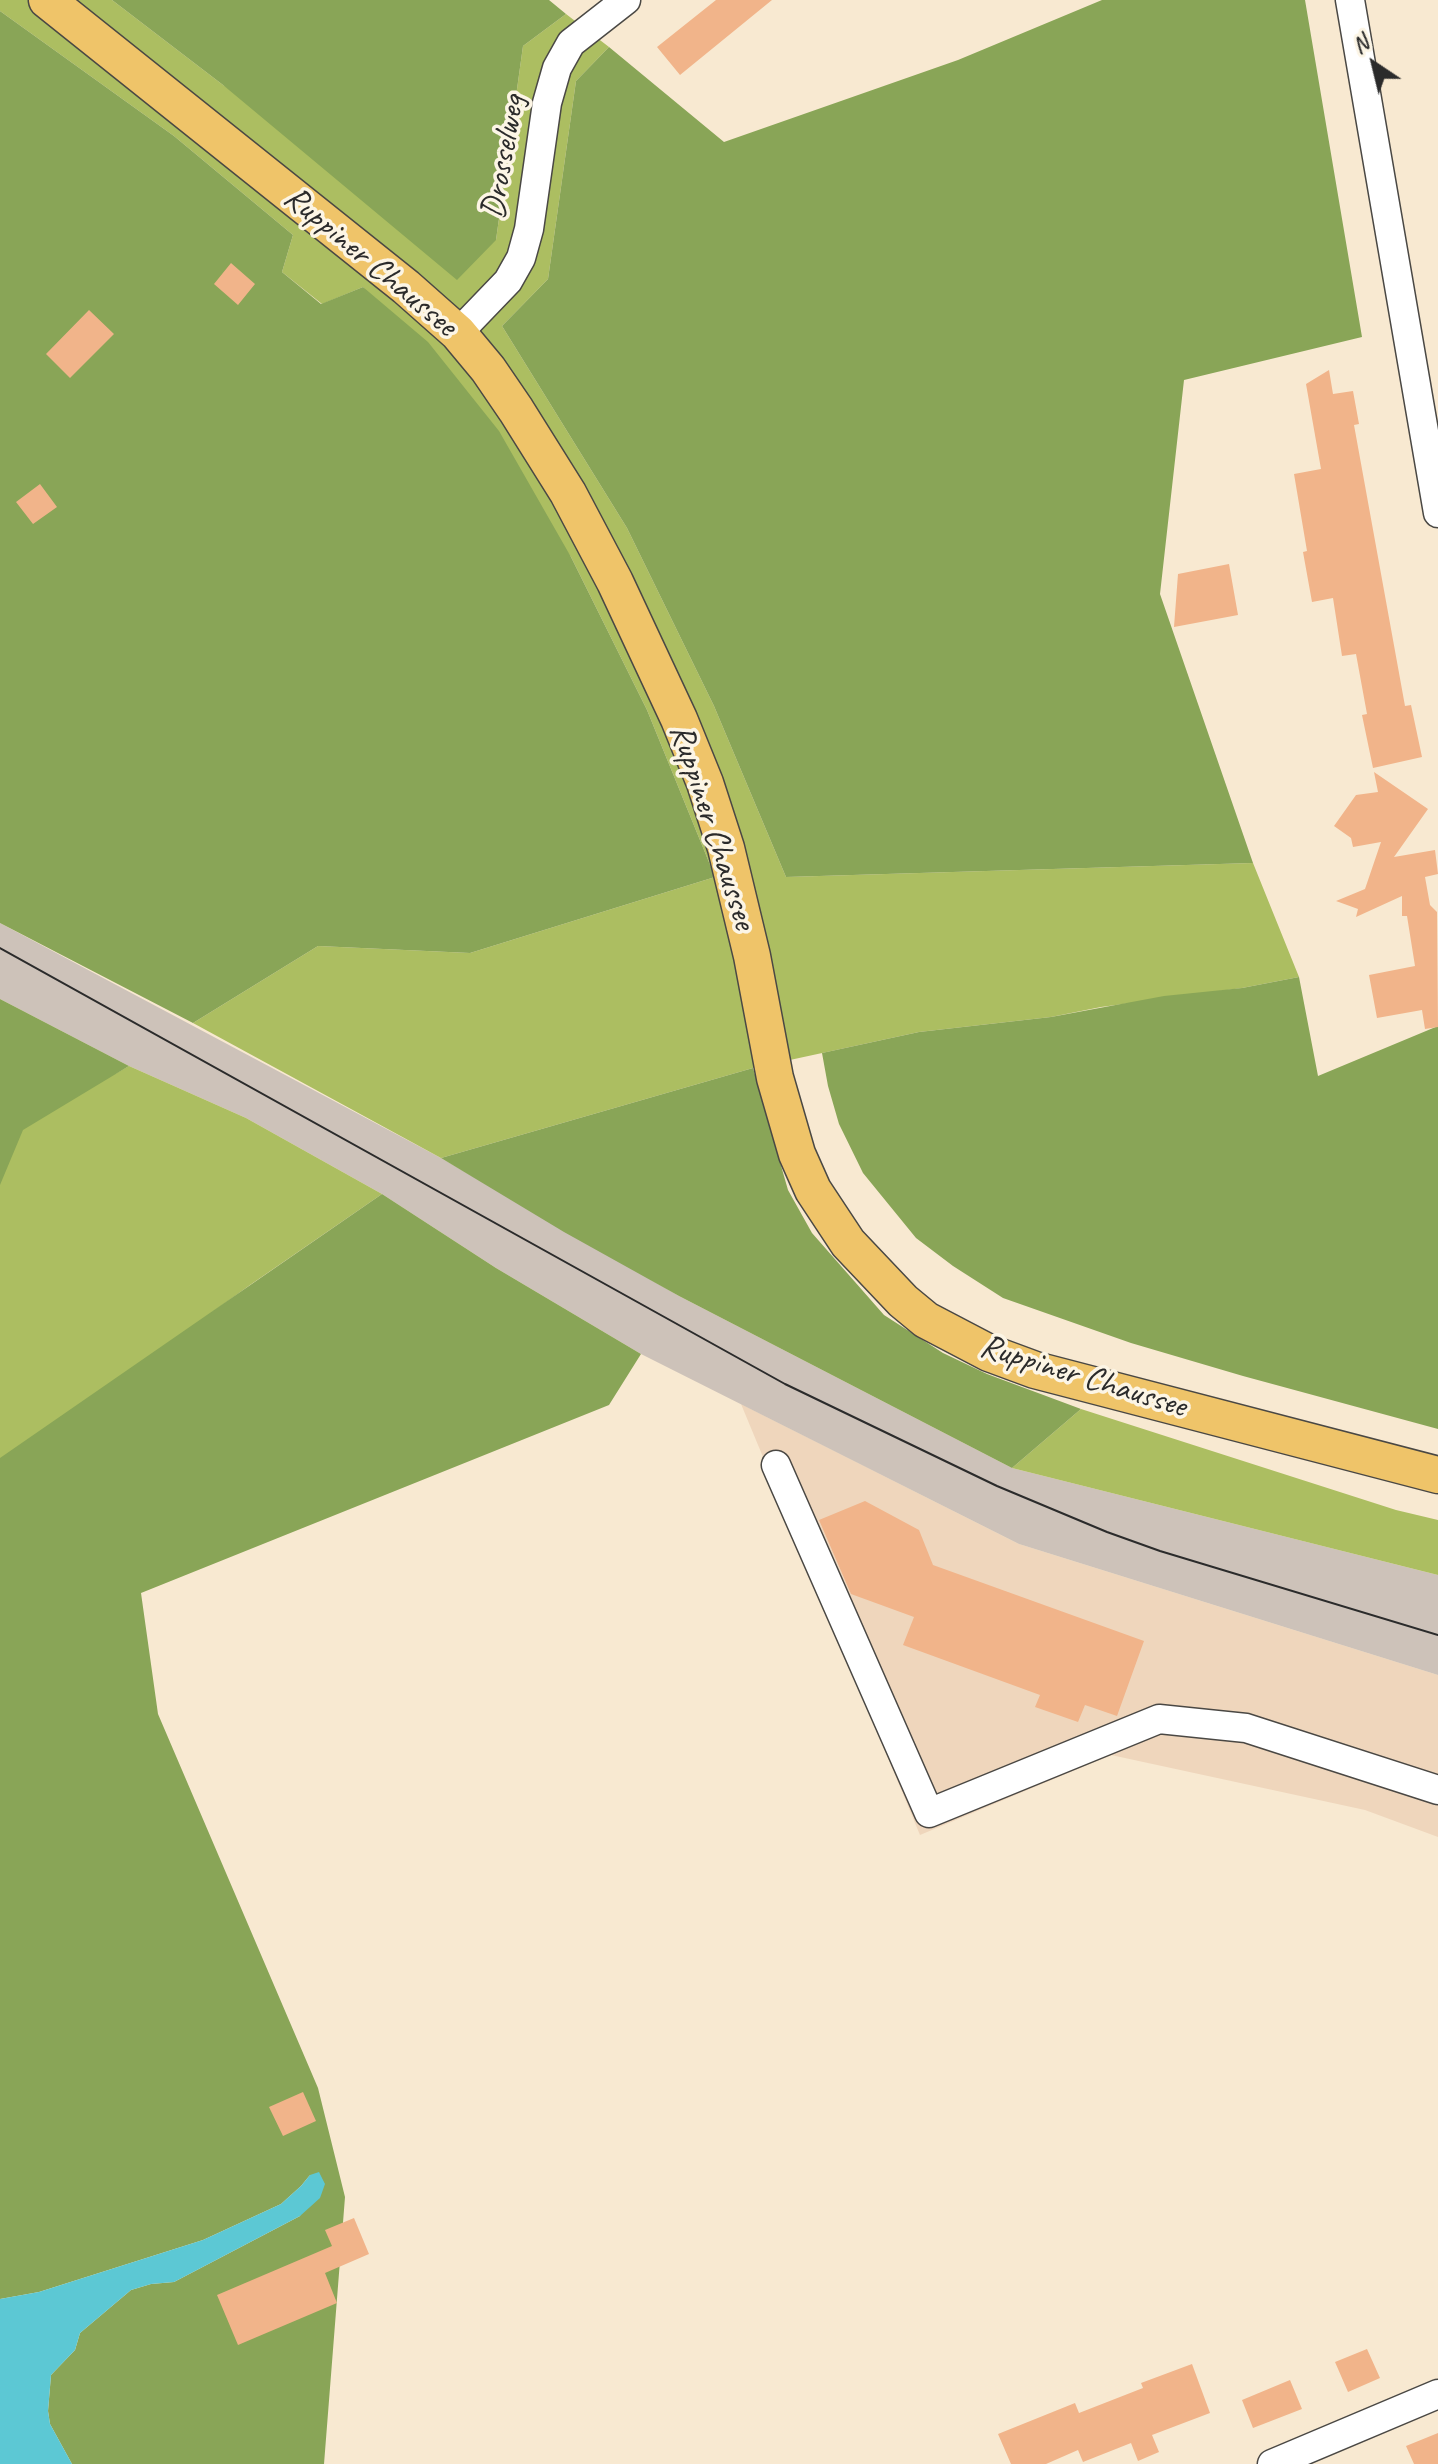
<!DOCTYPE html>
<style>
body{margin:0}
#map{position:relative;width:1438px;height:2464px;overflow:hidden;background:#f8e9d1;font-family:Caveat,sans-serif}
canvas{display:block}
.north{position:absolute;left:1334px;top:24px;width:80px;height:80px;-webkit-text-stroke:6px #fcf5e5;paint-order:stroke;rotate:325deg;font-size:22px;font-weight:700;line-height:32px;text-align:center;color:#2b2b2b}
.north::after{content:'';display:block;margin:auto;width:28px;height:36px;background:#2b2b2b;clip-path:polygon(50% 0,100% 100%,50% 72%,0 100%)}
</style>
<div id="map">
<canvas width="1438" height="2464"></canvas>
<div class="north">N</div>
</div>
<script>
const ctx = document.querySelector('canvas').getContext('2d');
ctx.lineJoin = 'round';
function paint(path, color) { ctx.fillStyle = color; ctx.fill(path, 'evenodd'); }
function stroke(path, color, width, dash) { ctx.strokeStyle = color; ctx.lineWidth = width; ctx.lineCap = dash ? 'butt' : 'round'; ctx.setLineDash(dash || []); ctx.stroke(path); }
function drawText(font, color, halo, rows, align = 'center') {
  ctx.font = font + ' Caveat,sans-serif'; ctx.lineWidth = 7; ctx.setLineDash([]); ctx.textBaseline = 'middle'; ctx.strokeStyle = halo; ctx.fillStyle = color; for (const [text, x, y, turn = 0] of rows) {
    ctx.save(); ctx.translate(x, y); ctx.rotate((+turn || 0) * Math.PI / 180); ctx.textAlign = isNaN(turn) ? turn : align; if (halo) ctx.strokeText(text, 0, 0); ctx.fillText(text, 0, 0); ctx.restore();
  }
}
const built = new Path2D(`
 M741 1404 1019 1544 1438 1675V1837L1365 1810 1111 1755 920 1835Z`);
const industrial = new Path2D(`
 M0 923 441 1158 679 1296 1012 1468 1438 1575V1675L1019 1544 641 1354 496 1268 382 1194 246 1118 129 1066 0 999Z`);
const green = new Path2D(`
 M0 0H112L223 85 496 240 523 46 566 14 609 47 576 81 548 279 502 326 627 528 714 706 786 877 1253 863 1299 977 1242 988 1101 1007 1051 1017 919 1032 753 1068 441 1158 193 1023 318 946 470 953 715 877 647 710 571 557 363 287 322 304 282 272 293 235 174 136 0 11Z
 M0 1010 115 1074 129 1066 246 1118 382 1194 250 1285 0 1466Z
 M1081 1409 1396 1510 1438 1520V1575L1012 1468Z`);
const forest = new Path2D(`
 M112 0H549L566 14 523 46 496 240 457 280 223 85Z
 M1102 0H1305L1362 337 1184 380 1160 594 1253 863 786 877 714 706 627 528 502 326 548 279 576 81 609 47 724 142 958 60Z
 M0 11 174 136 293 235 282 272 321 304 363 287 428 342 499 431 571 557 647 710 715 877 470 953 318 946 193 1023 0 923Z
 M1299 977 1318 1076 1438 1026V1429L1243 1376 1131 1343 1003 1298 953 1266 916 1238 863 1173 839 1124 828 1086 822 1053 919 1032 1051 1017 1164 996 1242 988Z
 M0 999 129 1066 23 1130 0 1185Z
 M753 1068 788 1190 812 1233 884 1315 943 1353 987 1374 1081 1409 1012 1468 679 1296 564 1232 441 1158Z
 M382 1194 496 1268 641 1354 609 1405 141 1593 158 1714 318 2088 345 2197 324 2464H72L50 2424 48 2411 51 2375 75 2350 80 2333 131 2290 151 2284 174 2282 300 2216 310 2175 301 2186 281 2204 203 2240 39 2292 0 2299V1458Z`);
const water = new Path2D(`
 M319 2172 325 2184 320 2198 300 2216 174 2282 151 2284 131 2290 80 2333 75 2350 51 2375 48 2411 50 2424 72 2464H0V2299L39 2292 203 2240 281 2204 301 2186 310 2175Z`);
const building = new Path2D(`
 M716 0H772L680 75 657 47Z
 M231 263 255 284 238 305 214 284Z
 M89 310 114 334 70 378 46 354Z
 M1329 370 1333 394 1353 391 1359 424 1354 425 1405 706 1411 705 1422 757 1373 768 1362 715 1367 714 1356 654 1342 656 1333 598 1312 602 1303 552 1307 551 1294 474 1321 469 1306 384Z
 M40 484 57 507 33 524 16 502Z
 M1229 564 1238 615 1174 627 1178 574Z
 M1374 772 1428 809 1394 857 1435 850 1438 874 1425 877 1430 905 1437 912 1438 1027 1425 1029 1422 1010 1377 1018 1369 975 1415 966 1407 916H1402V896L1356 917 1358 909 1336 901 1365 889 1381 842 1353 847 1351 838 1334 826 1356 795 1378 792Z
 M865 1501 919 1530 933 1565 1144 1641 1117 1716 1085 1705 1078 1722 1035 1707 1040 1695 903 1645 914 1617 851 1594 819 1520Z
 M303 2092 316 2121 283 2136 269 2107Z
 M354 2218 369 2254 325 2273 337 2303 238 2345 217 2295 332 2246 325 2230Z
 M1367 2349 1380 2378 1348 2392 1335 2362Z
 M1192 2364 1210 2413 1152 2435 1159 2452 1138 2461 1131 2443 1083 2462 1078 2450 1046 2464H1011L998 2434 1075 2403 1079 2413 1143 2388 1141 2383Z
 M1290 2380 1302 2409 1253 2428 1242 2400Z
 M1438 2433V2464H1414L1406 2446Z`);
const minor = new Path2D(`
 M1350 0 1438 513
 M458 333 508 281 521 258 529 229 547 103 557 68 571 43 626 0
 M776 1465 929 1813 1159 1719 1246 1728 1438 1790
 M1272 2464 1438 2394`);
const major = new Path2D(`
 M47 0 406 287 458 333 488 369 516 410 568 493 615 582 679 719 705 783 726 848 752 956 775 1078 797 1154 813 1190 848 1243 903 1301 926 1320 989 1353 1035 1370 1438 1475`);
const tram = new Path2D(`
 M0 948 785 1384 997 1486 1107 1532 1160 1551 1438 1635`);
const streetNames = [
 ["Drosselweg",504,157,-80],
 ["Ruppiner Chaussee",370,262,40],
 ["Ruppiner Chaussee",712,827,72],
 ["Ruppiner Chaussee",1083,1377,17]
];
paint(built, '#efd6bc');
paint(industrial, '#cdc2b9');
paint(green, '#acbe61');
paint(forest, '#89a557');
paint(water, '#5cc8d4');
paint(building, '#f1b48a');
stroke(minor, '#4a4844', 31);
stroke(major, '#4a4844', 39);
stroke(minor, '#fff', 28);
stroke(major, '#efc469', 36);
stroke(tram, '#2b2b2b', 2);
drawText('34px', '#2b2b2b', '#fcf5e5', streetNames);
</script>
